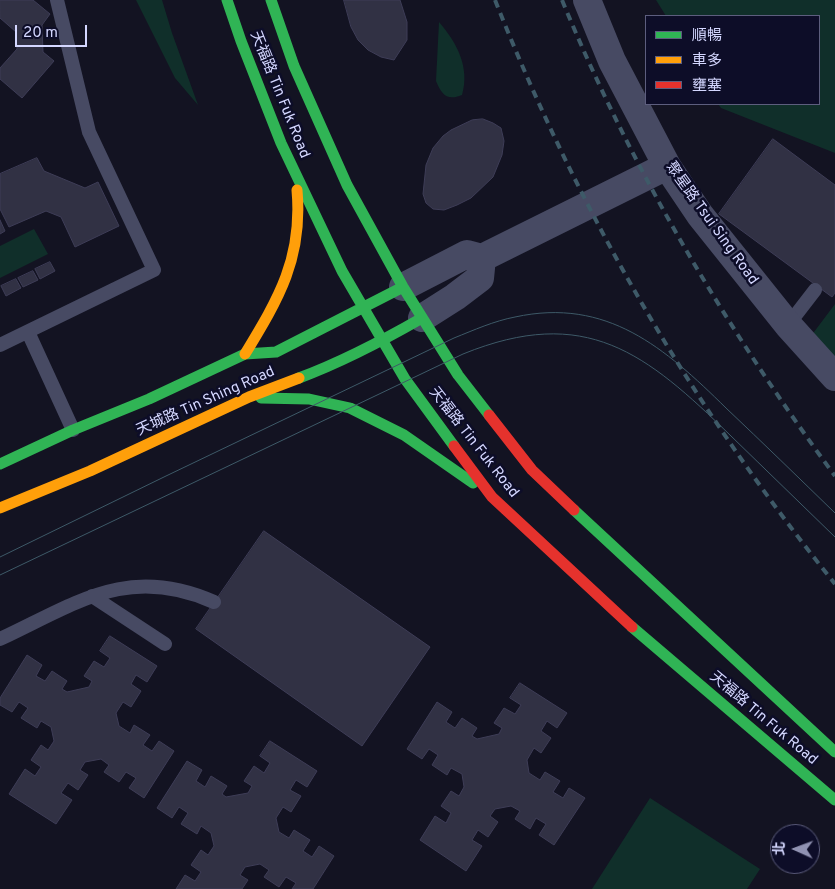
<!DOCTYPE html>
<meta charset="utf-8">
<style>
body{margin:0}
#map{position:relative;width:835px;height:889px;overflow:hidden;background:#131322;font-family:Overpass,"Noto Sans TC",sans-serif}
canvas{display:block}
.legend{position:absolute;left:645px;top:15px;width:175px;height:90px;box-sizing:border-box;background:#0d0d28;border:1px solid #5d5e7e;margin:0;padding:6px 9px;list-style:none;font-size:15px;color:#d4d7ff}
.legend li{display:flex;align-items:center;gap:10px;height:25px}
.legend b{width:25px;border:1px solid #5d5e7e}
.north{position:absolute;left:770px;top:824px;width:50px;height:50px;box-sizing:border-box;background:#0d0d28;border:1px solid #5d5e7e;border-radius:50%;rotate:272deg;font-size:14px;font-weight:700;line-height:20px;text-align:center;color:#d4d7ff}
.north::after{content:'';display:block;margin:auto;width:18px;height:22px;background:#9092b2;clip-path:polygon(50% 0,100% 100%,50% 72%,0 100%)}
.scale{position:absolute;left:15px;top:25px;width:72px;height:22px;box-sizing:border-box;border:2px solid #d4d7ff;border-top:0;padding-left:6px;font-size:15px;line-height:18px;white-space:nowrap;color:#d4d7ff;-webkit-text-stroke:4px #0d0d28;paint-order:stroke}
</style>
<div id="map">
<canvas width="835" height="889"></canvas>
<ul class="legend">
<li><b style="height:6px;background:#30b455"></b>順暢</li>
<li><b style="height:6px;background:#ff9f0a"></b>車多</li>
<li><b style="height:6px;background:#e5322d"></b>壅塞</li>
</ul>
<div class="north">北</div>
<div class="scale">20 m</div>
</div>
<script>
const ctx = document.querySelector('canvas').getContext('2d');
ctx.lineJoin = 'round';
function paint(path, color) { ctx.fillStyle = color; ctx.fill(path, 'evenodd'); }
function stroke(path, color, width, dash) { ctx.strokeStyle = color; ctx.lineWidth = width; ctx.lineCap = dash ? 'butt' : 'round'; ctx.setLineDash(dash || []); ctx.stroke(path); }
function drawText(font, color, halo, rows, align = 'center') {
  ctx.font = font + ' Overpass,"Noto Sans TC",sans-serif'; ctx.lineWidth = 5; ctx.setLineDash([]); ctx.textBaseline = 'middle'; ctx.strokeStyle = halo; ctx.fillStyle = color; for (const [text, x, y, turn = 0] of rows) {
    ctx.save(); ctx.translate(x, y); ctx.rotate((+turn || 0) * Math.PI / 180); ctx.textAlign = isNaN(turn) ? turn : align; if (halo) ctx.strokeText(text, 0, 0); ctx.fillText(text, 0, 0); ctx.restore();
  }
}
const green = new Path2D(`
 M136 0H162L172 33 198 105 175 78Z
 M656 0H835V153L721 108 718 104H819V16H666Z
 M439 22C457 43 470 67 462 95 447 101 442 95 436 81Z
 M34 229 48 254 0 278V246Z
 M835 304V360L811 336Z
 M650 798 760 869 747 889H592Z`);
const building = new Path2D(`
 M0 0H33L50 14 42 25 43 52 54 61 22 98 0 79V68L17 49 16 32 0 18Z
 M344 0H400L407 22V40L394 60 381 57 368 50 358 40 351 27Z
 M483 119 493 123 501 128 504 141 502 155 493 177 471 198 457 205 444 210 433 209 426 203 423 194 426 165 433 148 443 136 451 130 472 120Z
 M773 139 835 185V293L832 297 719 214Z
 M37 158 44 171 85 188 98 182 119 226 75 247 61 217 46 211 9 227 0 209V174Z
 M0 220 5 231 0 234Z
 M50 262 55 271 40 279 35 269Z
 M33 271 38 280 23 287 18 278Z
 M16 279 21 288 6 296 1 286Z
 M264 531 430 647 362 746 196 629Z
 M110 636 157 666 147 682 136 675 131 684 141 691 131 707 123 702 116 713 119 726 130 733 134 725 150 735 143 745 152 751 159 741 174 751 144 798 129 788 136 778 126 772 119 782 104 772 109 765 101 759 85 762 80 770 88 775 78 790 68 783 61 793 72 800 56 824 9 794 25 769 35 776 41 767 31 760 41 745 48 750 54 741 51 727 41 721 37 728 21 718 28 708 19 702 12 712 0 705V698L27 655 42 665 36 676 45 681 52 671 67 681 62 689 67 692 89 687 92 681 84 676 94 661 104 667 110 658 100 651Z
 M520 683 567 713 557 728 547 721 541 731 551 738 541 753 534 748 527 760 529 773 540 780 545 772 560 781 553 792 563 798 569 788 585 798 554 845 539 835 546 824 536 818 530 829 515 819 520 811 511 806 495 809 490 816 498 822 488 837 478 830 472 840 482 846 466 871 420 840 435 816 446 823 451 813 441 806 451 791 459 796 464 787 462 774 451 768 447 775 432 765 438 755 429 749 422 759 407 749 437 702 452 712 446 722 455 728 462 718 477 728 472 736 477 739 499 734 502 728 494 723 504 708 515 714 521 705 510 698Z
 M270 741 317 771 307 787 296 780 290 790 301 796 291 812 283 807 276 818 279 832 289 838 294 830 310 840 303 851 312 857 319 846 334 856 313 889H292L296 883 286 877 279 887 264 877 269 870 260 864 245 867 240 875 248 880 242 889H176L185 875 195 881 201 872 191 865 201 850 208 855 214 846 211 833 201 826 197 834 181 824 188 813 179 807 172 818 157 808 187 761 202 770 196 781 205 787 211 776 227 786 222 794 226 797 248 793 252 786 244 781 254 766 264 773 270 763 260 756Z`);
const lane = new Path2D(`
 M788 325 815 290
 M28 332 73 430
 M0 345 154 270 89 132 57 0
 M92 596 165 644
 M0 639C77 603 128 564 214 602`);
const street = new Path2D(`
 M587 0 612 61 667 166 700 215 788 325 835 377
 M403 287 467 254 482 258 667 166
 M422 318 455 297 480 278 482 258`);
const fast = new Path2D(`
 M227 0 241 41 281 143 342 271 405 379 454 446
 M271 0 294 66 347 185 403 287 458 375 489 415
 M299 378C342 362 382 341 422 318
 M261 398 309 399 350 408 404 435 473 483
 M0 464 73 430 149 399 245 354 276 352 403 287
 M574 510 835 752
 M632 627 835 800`);
const slow = new Path2D(`
 M245 354C279 298 303 258 297 190
 M0 508 90 471 249 397 299 378`);
const jam = new Path2D(`
 M489 415 532 470 574 510
 M454 446 492 497 632 627`);
const tram = new Path2D(`
 M0 557 166 476 454 338C474 330 494 321 515 317 607 297 665 348 726 408 763 443 799 478 835 513
 M0 575 463 354C586 304 646 353 731 436 766 470 800 503 835 537`);
const rail = new Path2D(`
 M495 0C580 214 691 405 835 584
 M562 0C632 170 726 328 835 476`);
const streetNames = [
 ["天福路 Tin Fuk Road",279,95,68],
 ["聚星路 Tsui Sing Road",711,224,54],
 ["天城路 Tin Shing Road",206,402,-24],
 ["天福路 Tin Fuk Road",473,443,52],
 ["天福路 Tin Fuk Road",763,719,40]
];
paint(green, '#102f2a');
paint(building, '#313144');
stroke(building, '#3e3d57', 1);
stroke(lane, '#474a63', 14);
stroke(street, '#474a63', 28);
stroke(fast, '#30b455', 11);
stroke(slow, '#ff9f0a', 11);
stroke(jam, '#e5322d', 11);
stroke(tram, '#3e5a68', 1);
stroke(rail, '#3e5a68', 4, [8, 6]);
drawText('15px', '#d4d7ff', '#0d0d28', streetNames);
</script>
